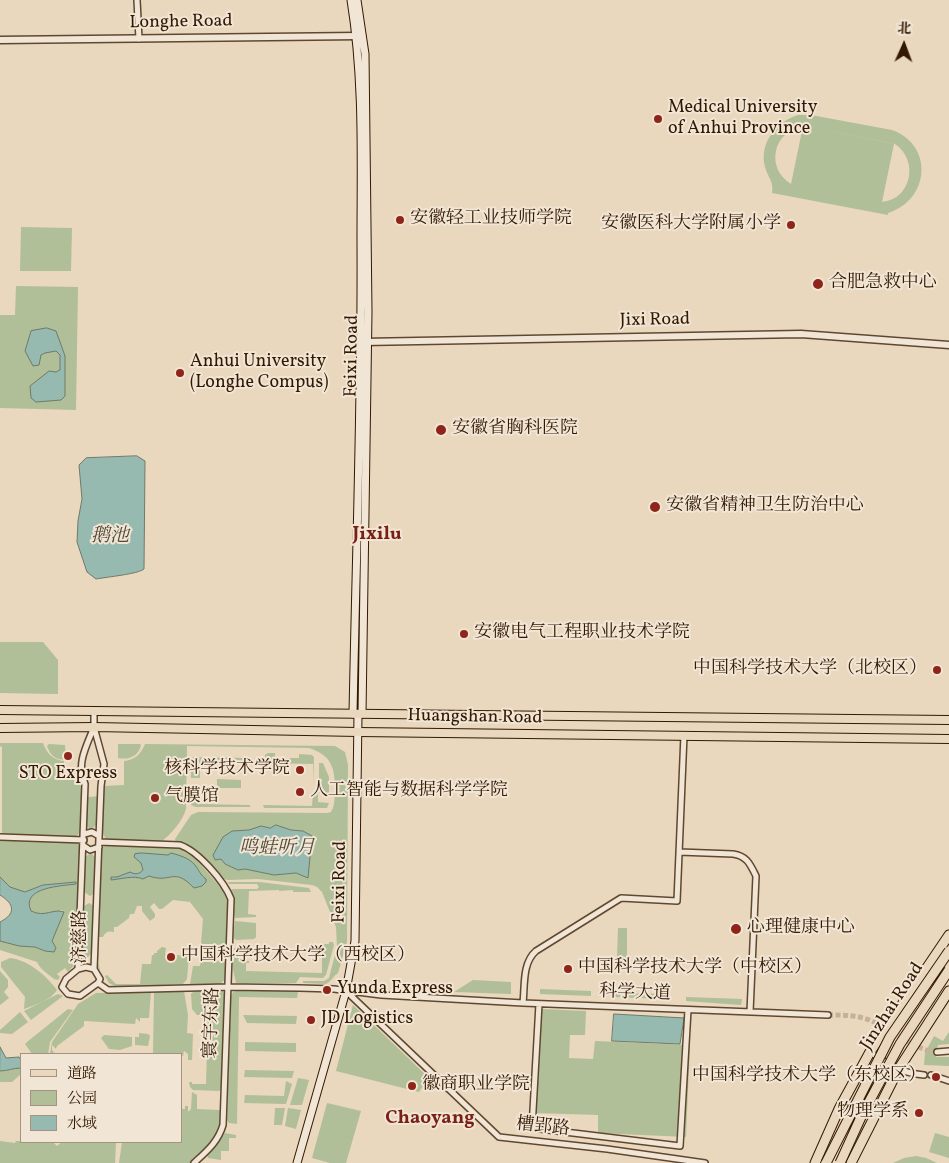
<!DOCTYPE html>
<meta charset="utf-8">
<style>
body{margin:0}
#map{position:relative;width:949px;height:1163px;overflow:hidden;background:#e9d7be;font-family:Vollkorn,"Noto Serif SC",serif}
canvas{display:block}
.legend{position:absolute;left:20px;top:1053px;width:162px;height:90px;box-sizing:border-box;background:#f1e5d5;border:1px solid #a59380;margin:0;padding:6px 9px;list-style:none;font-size:15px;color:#331900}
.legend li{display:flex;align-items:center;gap:10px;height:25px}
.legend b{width:25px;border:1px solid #a59380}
.north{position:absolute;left:879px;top:20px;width:50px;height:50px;-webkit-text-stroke:4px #f1e5d5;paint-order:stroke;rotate:2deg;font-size:14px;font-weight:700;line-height:20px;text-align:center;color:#331900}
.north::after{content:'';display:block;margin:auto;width:18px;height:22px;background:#331900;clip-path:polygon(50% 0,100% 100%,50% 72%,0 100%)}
</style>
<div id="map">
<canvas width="949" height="1163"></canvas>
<ul class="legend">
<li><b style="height:6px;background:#e9d7be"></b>道路</li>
<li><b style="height:14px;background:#b0bf97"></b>公园</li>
<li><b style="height:14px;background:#97bab0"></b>水域</li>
</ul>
<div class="north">北</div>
</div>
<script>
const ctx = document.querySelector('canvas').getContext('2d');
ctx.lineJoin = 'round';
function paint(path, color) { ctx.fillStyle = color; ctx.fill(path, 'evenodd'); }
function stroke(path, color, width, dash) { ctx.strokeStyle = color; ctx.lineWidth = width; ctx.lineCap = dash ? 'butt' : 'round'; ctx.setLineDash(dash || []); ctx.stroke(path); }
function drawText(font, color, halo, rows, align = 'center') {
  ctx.font = font + ' Vollkorn,"Noto Serif SC",serif'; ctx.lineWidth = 4; ctx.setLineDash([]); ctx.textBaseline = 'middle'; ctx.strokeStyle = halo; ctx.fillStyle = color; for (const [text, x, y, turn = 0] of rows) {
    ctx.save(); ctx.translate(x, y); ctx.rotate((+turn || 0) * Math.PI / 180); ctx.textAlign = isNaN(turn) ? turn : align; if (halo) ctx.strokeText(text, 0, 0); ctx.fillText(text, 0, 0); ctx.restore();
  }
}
const green = new Path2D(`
 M798 115H811L892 130C934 145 930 200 888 213V215L772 193C774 181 768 178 765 167 759 143 776 122 798 115ZM803 126 791 184C765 168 773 131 803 126ZM805 126 895 144C919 160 912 199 882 202L894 144Z
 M21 227 72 228 71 271H20Z
 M16 286 78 287 76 410 0 408V315H15Z
 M0 642H43L58 660V694L0 693Z
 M0 743H43C47 754 53 760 64 761V778L74 779 75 785H80L83 790C82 804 87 829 75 838L4 835 2 832V747L0 746Z
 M49 744 65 745 66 759C56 761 50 755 47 746Z
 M118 744H140L141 745C138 757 129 760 118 758Z
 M145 744 335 746 345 752 348 765 347 942 338 973C333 976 332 981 326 984L303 983V981H324L329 978 337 947 336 927 322 892 317 887 312 885 258 879 228 880 220 878 194 849 189 846 176 842 175 839 191 815 198 812 327 813 331 812C335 805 334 800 335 792 335 769 333 756 309 748L187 746 186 809C182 822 172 833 161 842L106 839 102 832 104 786 124 785V761C135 760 141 754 145 744ZM261 826 270 828 276 826 291 830 303 831 312 836 308 878 296 873 274 875 245 869 238 870 225 864 221 859 215 860 213 855 232 831 249 830Z
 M268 753H275V758H299V754L312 755 314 757 313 785V764L265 763V755Z
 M193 757 247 758 248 763 200 762V778H191V761Z
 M319 763H323L329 777V793H318V802L329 803 327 808H264L263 805 312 806 313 793 319 788Z
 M217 779 241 780V788H217Z
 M192 787H199V804L250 805V807H196L191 805V803L195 802V791L191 790Z
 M87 796 90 797 98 796 97 824 92 829 87 827 86 824Z
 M0 840 77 843 81 847 76 963 68 972 65 968 57 974 60 977 58 980 54 979C48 974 40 969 37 962L0 950V941L19 946 35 947 45 951 55 946 52 941C56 930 61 921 63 910L42 915 31 911C20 887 61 886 75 884L76 882 43 885 25 892 10 887 0 877Z
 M107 845 179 847 189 851 227 895 229 902 227 958 200 955 203 919 190 902 173 900 162 909H159L154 903 150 907 155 914V917L150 921 142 911V906H137L134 914H130L129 918 117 927H114V932C109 931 106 931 103 937H99L98 963 100 969 99 970 97 962 101 853 102 848Z
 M91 853 96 858 95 893 90 896 84 892 85 857Z
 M228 882H259L309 888 311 892H293V890L279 891V890L249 891 248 914 256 915V917L235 918C232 909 236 899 231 890L233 889H257L259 887 257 884H229Z
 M89 903 94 906 92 953 87 958 81 952 84 906Z
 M235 921 256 923V937L254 939 236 940 233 937Z
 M618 928H627V959H617Z
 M329 942H333L334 945 326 975 323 978 300 977 296 983H236L233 970V950L235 948H265V955H246V961H249V963H246V971L322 973V944H329Z
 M162 947 166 948 165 954H170L173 957 176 955 189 956 187 979 183 984 116 987 109 983 105 976 107 975 116 984H140L142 964H151L152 955H154V953H157V951Z
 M10 958C28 960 46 975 57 990 51 1000 35 1005 24 1009L25 997 1 967V962Z
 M201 959 227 962C227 971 228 979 220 984H190L193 966H200Z
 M0 971 8 980V987L4 992 9 998 0 1005Z
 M473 980 511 982V994L454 992Z
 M220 989 223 991 226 999 222 1088 219 1091 193 1090 190 1087 189 1082H192V1084H206L208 1015H197L192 1009 191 994 195 990Z
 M540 989 591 991V996L540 994Z
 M239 990H296L298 992 297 998 239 997 237 1124 229 1123 227 1120 231 996 233 992Z
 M184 991 188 1015 187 1033 193 1034 192 1060H188V1054L184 1051 183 1056 174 1053H153L154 992Z
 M151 992 149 1018H140V1022L136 1018 135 1024 84 1021V1026L57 1046 56 1049 52 1045V1050L55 1054H50L52 1042 78 1004 96 993Z
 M615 993 666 994 665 999 614 997Z
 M58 994 63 996 31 1020 24 1011Z
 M686 997 742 999 741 1005 686 1001Z
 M353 1005 430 1079 425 1083 419 1092 336 1071Z
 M68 1009 73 1010 50 1042 48 1054H32L25 1044 27 1042Z
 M542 1009 586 1011 585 1035H570L569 1058 593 1059 595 1041 690 1045 686 1137 598 1133V1115L534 1113 537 1056Z
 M20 1012 28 1022 12 1034 0 1033V1030Z
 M243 1015 297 1016 296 1024 247 1023Z
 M949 1032V1044L938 1045 936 1057H949V1066L924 1065 925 1053 934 1036 943 1041Z
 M139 1033 148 1034 150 1036 148 1046 135 1045V1037H139Z
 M104 1035 132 1037V1046L120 1050 109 1049 101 1038Z
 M245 1042 296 1043V1052L245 1051Z
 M13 1068H21V1074L12 1082H0V1071H6Z
 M245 1070 294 1071 292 1078 244 1077Z
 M298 1078 309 1080 302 1105H290Z
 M286 1081 292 1084 286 1104 244 1103 245 1095 284 1096Z
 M192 1092 197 1095V1109L219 1110 222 1112C220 1139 209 1147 190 1163H119L122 1142H181V1109H185V1106H188V1112L191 1109Z
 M327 1103 361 1111 346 1163H330L312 1158Z
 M275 1108H285L282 1125H274Z
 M288 1108 301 1110 296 1129 285 1126Z
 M225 1133 236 1135V1138H229V1151H221V1160L208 1158 207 1155 216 1146Z
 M935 1133 949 1137V1158L929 1152Z
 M0 1141 15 1143 16 1141 54 1143 57 1146 62 1142H116L115 1163H0Z
 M916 1156 926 1158 937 1163H893L904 1158Z`);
const water = new Path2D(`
 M47 328 56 331 65 356V396L61 400 36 402 31 398 30 386 49 371 56 372 60 370V355L56 351 45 353 41 355 39 365 33 366 25 351 31 331Z
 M137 456 145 461 144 569C138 574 107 577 96 579L87 572 77 542 78 521 82 499 79 465 86 458Z
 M276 825 291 830 303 831 312 836 308 878 296 873 274 875 245 869 238 870 225 864 221 859 215 860 213 855 223 837 232 831 249 830 261 826 270 828Z
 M142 853 168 855 171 853C179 855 189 858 195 865 199 870 200 875 206 879V882L202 886 194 888C173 866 172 884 149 876L143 879C134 875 121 879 111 880V877H117L130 872C136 875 139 874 143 870L141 863 134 857 135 854Z
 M0 877 10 887 25 892 43 885 76 882V884C62 886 20 887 31 911 45 918 53 908 64 912L52 941 56 948 54 952 45 951 35 947 19 946 0 941V922C16 914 15 904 0 895Z
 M614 1014 684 1018 680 1044 612 1041Z
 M0 1047 6 1058 19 1057 21 1060V1068C13 1068 8 1071 0 1071Z`);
const minorTunnel = new Path2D(`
 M828 1015C844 1015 860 1015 874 1022 896 1031 913 1050 937 1052`);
const minor = new Path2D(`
 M137 0 139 39
 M94 727C86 747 76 764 85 784L78 969 66 979 62 987 68 994 80 996 98 983 100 979 94 969 101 786 104 764 94 727V712
 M84 834 92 832 99 836
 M0 837 84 840
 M99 842 180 845C198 851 224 881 231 899L223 1125C218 1142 207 1151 194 1163
 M84 846 90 850 99 847
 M679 852 733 854C747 856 750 864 756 876L750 1012
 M78 969 86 967 94 969
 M98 983 108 990 228 987 299 988 334 989 381 995 523 1003 828 1015
 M346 991 499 1137 607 1149 705 1163
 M420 997V989
 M523 1003C525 986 522 963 536 951L621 898 677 901 684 735
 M539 1004 532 1128 680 1146 688 1010
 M870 1052C889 1065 901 1073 924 1075
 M937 1052 949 1051
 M931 1075 949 1081`);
const tertiary = new Path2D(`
 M0 40 359 36
 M363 342 801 334 949 345`);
const secondary = new Path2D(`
 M351 0C364 80 361 161 361 241 362 399 356 556 353 714
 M357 0 365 54 368 312 362 714
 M297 1163 346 991 355 941 358 714`);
const primary = new Path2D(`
 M0 710 949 720
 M0 728 94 727 358 732 949 739`);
const trunk = new Path2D(`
 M815 1163 839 1109 870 1052 949 935
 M851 1163 898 1070 949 991`);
const trunkBridge = new Path2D(`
 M826 1163 890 1037 949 951
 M840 1163 861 1117 900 1044 949 970`);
const markers = [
 [658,119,5,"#8f2418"],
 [400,220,5,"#8f2418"],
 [791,225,5,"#8f2418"],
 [818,284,6,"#8f2418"],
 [180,373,5,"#8f2418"],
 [441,430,6,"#8f2418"],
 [655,507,6,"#8f2418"],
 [464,634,5,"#8f2418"],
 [937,670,5,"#8f2418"],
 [68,756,5,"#8f2418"],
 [300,770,5,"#8f2418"],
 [300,792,5,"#8f2418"],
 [155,798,5,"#8f2418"],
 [736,929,6,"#8f2418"],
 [171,957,5,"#8f2418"],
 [568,969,5,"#8f2418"],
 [327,990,5,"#8f2418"],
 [311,1020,5,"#8f2418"],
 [936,1077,5,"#8f2418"],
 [412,1086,5,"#8f2418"],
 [919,1113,5,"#8f2418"]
];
const streetNames = [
 ["Longhe Road",181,23,-1],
 ["Jixi Road",655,321,-1],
 ["Feixi Road",353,356,-89],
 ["Huangshan Road",475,718,1],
 ["Feixi Road",341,882,-89],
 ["济慈路",82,937,-90],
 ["科学大道",635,994,2],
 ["Jinzhai Road",893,1007,-57],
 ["寰宇东路",213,1023,-88],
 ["槽郢路",543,1128,6]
];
const poiNames = [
 ["Medical University",668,109],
 ["of Anhui Province",668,130],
 ["安徽轻工业技师学院",410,220],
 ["安徽医科大学附属小学",781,225,"right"],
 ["合肥急救中心",829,284],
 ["Anhui University",190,363],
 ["(Longhe Compus)",190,384],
 ["安徽省胸科医院",452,430],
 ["安徽省精神卫生防治中心",666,507],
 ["安徽电气工程职业技术学院",474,634],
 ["中国科学技术大学（北校区）",927,670,"right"],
 ["核科学技术学院",290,770,"right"],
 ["STO Express",68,775,"center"],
 ["人工智能与数据科学学院",310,792],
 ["气膜馆",165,798],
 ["心理健康中心",747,929],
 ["中国科学技术大学（西校区）",181,957],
 ["中国科学技术大学（中校区）",578,969],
 ["Yunda Express",337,990],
 ["JD Logistics",321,1020],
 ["中国科学技术大学（东校区）",926,1077,"right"],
 ["徽商职业学院",422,1086],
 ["物理学系",909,1113,"right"]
];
const neighbourhoodNames = [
 ["Jixilu",377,536],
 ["Chaoyang",430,1120]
];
const waterNames = [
 ["鹅池",110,538],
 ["鸣蛙听月",277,850]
];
paint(green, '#b0bf97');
paint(water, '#97bab0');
stroke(water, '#6f7a6a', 1);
stroke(minorTunnel, '#c5b198', 5, [5, 2.5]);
stroke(minor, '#604830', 8);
stroke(tertiary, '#604830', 9);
stroke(secondary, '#331900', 9);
stroke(primary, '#331900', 10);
stroke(trunk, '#331900', 11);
stroke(minor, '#f1e5d5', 5);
stroke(tertiary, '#f1e5d5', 6);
stroke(secondary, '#f1e5d5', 7);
stroke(primary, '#e9d7be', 8);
stroke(trunk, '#e9d7be', 9);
stroke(trunkBridge, '#331900', 11, []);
stroke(trunkBridge, '#e9d7be', 9);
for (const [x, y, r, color] of markers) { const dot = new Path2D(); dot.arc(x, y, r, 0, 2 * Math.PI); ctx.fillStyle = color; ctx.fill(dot); stroke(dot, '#f1e5d5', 2); }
drawText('18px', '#331900', '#f1e5d5', streetNames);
drawText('18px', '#331900', '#f1e5d5', poiNames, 'left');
drawText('bold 19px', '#7a1f14', '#f1e5d5', neighbourhoodNames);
drawText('italic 19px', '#514935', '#f1e5d5', waterNames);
</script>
